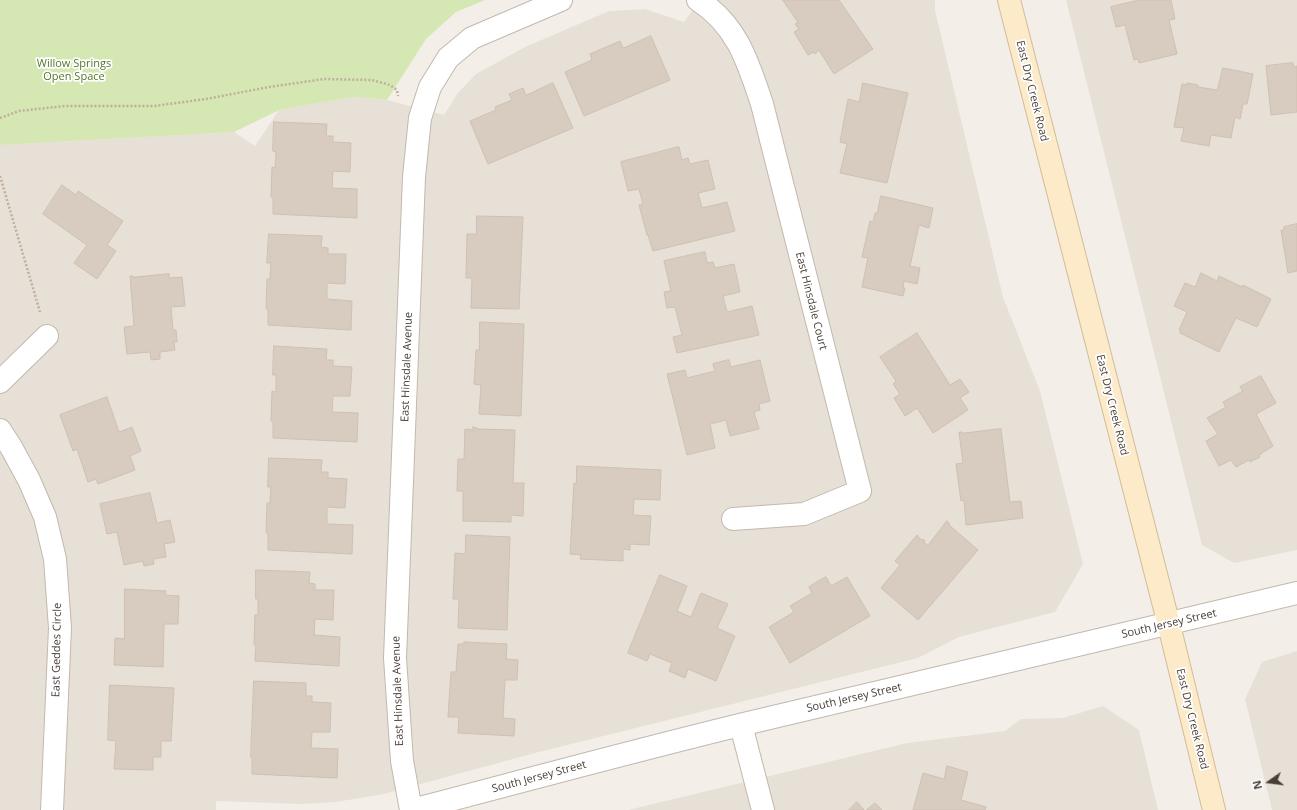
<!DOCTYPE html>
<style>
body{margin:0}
#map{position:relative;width:1297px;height:810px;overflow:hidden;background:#f3efe8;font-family:"Open Sans",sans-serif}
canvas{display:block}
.north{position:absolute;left:1249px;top:762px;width:40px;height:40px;-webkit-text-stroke:3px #fff;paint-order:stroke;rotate:256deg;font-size:11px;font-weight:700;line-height:16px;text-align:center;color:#473e37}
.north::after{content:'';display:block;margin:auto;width:14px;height:18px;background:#473e37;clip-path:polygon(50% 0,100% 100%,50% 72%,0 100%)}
</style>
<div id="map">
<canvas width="1297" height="810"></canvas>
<div class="north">N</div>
</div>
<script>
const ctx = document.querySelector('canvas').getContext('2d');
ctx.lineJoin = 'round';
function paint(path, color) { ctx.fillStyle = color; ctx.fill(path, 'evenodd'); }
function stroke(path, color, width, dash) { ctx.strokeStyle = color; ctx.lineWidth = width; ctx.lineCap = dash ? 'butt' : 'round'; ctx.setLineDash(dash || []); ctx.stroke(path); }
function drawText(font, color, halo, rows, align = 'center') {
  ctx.font = font + ' "Open Sans",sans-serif'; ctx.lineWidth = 3.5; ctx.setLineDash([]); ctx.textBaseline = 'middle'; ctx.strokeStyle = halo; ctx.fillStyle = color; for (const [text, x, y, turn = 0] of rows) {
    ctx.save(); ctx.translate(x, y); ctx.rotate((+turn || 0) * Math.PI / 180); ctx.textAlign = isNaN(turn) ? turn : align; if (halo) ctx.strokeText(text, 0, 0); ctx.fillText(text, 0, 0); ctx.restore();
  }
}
const residential = new Path2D(`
 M700 0H935V10L1003 297 1040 391 1083 564 1055 612 959 637 918 658 535 753 384 794 336 802 302 804 216 801V810H0V145L234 132 255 146 279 110 354 97 387 100 444 115 458 93 476 74 525 47 609 11 645 9 684 22Z
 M1066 0H1297V550L1234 563 1202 545Z
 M1297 651V810H1272L1245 699 1262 662Z
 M1103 706 1139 730 1158 810H628L907 743 1005 731 1021 719 1063 718Z`);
const green = new Path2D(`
 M0 0H485L456 12 426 39 387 100 354 97 279 110 234 132 0 145Z`);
const building = new Path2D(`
 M783 0H839L873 49 834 74 819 50 815 54 814 52 808 55 794 32 799 29 795 24 798 23Z
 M1139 0H1171L1175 19 1169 20 1177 54 1139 63 1138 59 1134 60 1125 25 1116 27 1111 7Z
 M651 36 670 80 584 116 565 72 592 60 590 54 620 41 623 48Z
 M1293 63 1294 67 1297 66V112L1271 115 1266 66Z
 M1223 68 1253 74 1247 104H1243L1240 119 1235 117 1231 138 1211 135 1209 146 1181 141 1184 128 1174 127 1182 84 1187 85V83L1198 85V87L1217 90Z
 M553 83 573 128 488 164 470 121 496 110 495 107 512 100 509 94 523 88 526 95Z
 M863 83 908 93 887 183 840 173 847 144 840 142 848 99 859 102Z
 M274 122 327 124 326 136H333V142L351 143 350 172 333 171 332 188 357 189V218L273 214V197H271L272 167 275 168 276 152 273 151Z
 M679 147 682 160 688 158 690 164 708 160 715 189 698 193 702 208 727 202 735 231 653 251 648 235H647L639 205 643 204 639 189 628 191 621 162Z
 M62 185 76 195 78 191 123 221 107 245 116 251 97 279 74 263 87 245 43 214Z
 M881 196 933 208 929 228 919 225 910 266 920 268 917 284 904 281 903 288H905L903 296 862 287 868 258 862 257 870 221 873 222 875 213H877Z
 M477 216 523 217 519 309 471 308 472 278H466L467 234H476Z
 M1297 224V271L1288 273 1281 230H1284V227Z
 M269 234 322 236 321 247 328 248V254H346L345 284 327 283V299L352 301 351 330 268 325V309H266L267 279H270L271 263H267Z
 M705 252 707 263 713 262 715 268 734 264 740 292 723 296 727 312 752 306 759 335 677 353 673 337 682 335 675 307 667 308 664 292 671 291 664 261Z
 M1201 273 1217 281 1219 276 1242 287 1243 285 1271 299 1257 327 1236 318 1219 352 1180 333 1181 331 1179 330 1187 312 1174 306 1185 283 1195 287Z
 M169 274V278L182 277 185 306 171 307 173 330H176L177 342H174L175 350 160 352V359L151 360 150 352 127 354 124 327 134 326 130 276H133V277Z
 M480 322 524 324 521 416 479 414 481 385 474 384 476 350H479Z
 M917 333 950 385 960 379 969 392 960 398 968 410 933 433 917 408 905 416 894 398 900 394 893 384 896 381 880 357Z
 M274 346 327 349 326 360H333V366L352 367 350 396H333L332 412 358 413 357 442 273 438V421H271L272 391 276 392V375H273Z
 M729 360 731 367 760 360 770 401 759 404 760 410 754 412 759 429 730 436 726 420 710 424 715 448 687 455 667 374 685 370 687 378 715 371 713 364Z
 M1261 376 1276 403 1256 414 1273 446 1259 455 1260 457 1250 462 1249 460 1236 467 1231 460 1219 466 1206 441 1218 434 1207 418 1226 407 1223 402 1243 391 1240 387Z
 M107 397 119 432 132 427 141 451 130 456 135 470 98 484 96 479 88 482 77 449 73 451 60 415Z
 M473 427 477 428V429L515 430 513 483H524L523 516 511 515V522L463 521V491H457L458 459H464L465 429 473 430Z
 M1001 429 1010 502 1021 501 1023 518 966 525 964 500 961 501 956 464 963 463 959 432H962V433Z
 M269 458 322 460 321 472H328V478L347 479 345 508 327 507V524L353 525 352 554 268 550V533H266L267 503H270L271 487H268Z
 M577 466 661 470 660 500 634 499 633 515 651 516 649 545 630 544V550L623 549V561L580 559 581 555 570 554 574 483 576 484Z
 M150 493 157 523 170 520 175 542 164 544 166 557 153 559 154 564 144 566 143 561 124 565 117 532 107 534 100 504Z
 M947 521 950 524 949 525 978 550 918 620 881 588 900 565 895 561 917 535 921 540 923 539 925 541 923 542 928 545Z
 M466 535 510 537 507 630 458 628 459 599H453L455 553 465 554Z
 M256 570 310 572 309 583 315 584V590H334L333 620 315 619 314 635 340 637 339 666 255 661 256 645H254L255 615H258V599H256Z
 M660 575 687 586 677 611 691 617 701 593 728 604 717 628 735 636 716 681 688 669 685 678 669 671 672 663 650 654 647 661 628 653Z
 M826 577 831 586 847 577 870 616 790 663 769 627 794 612 790 606 812 593 809 587Z
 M125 589 166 591 165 595 179 596 178 624H164L163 667 114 665 115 638 124 639Z
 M464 642 507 644 506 659 518 660 517 680H505L503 718 515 719 514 736 458 733 459 717H448L451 672H456L458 644H464Z
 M254 681 306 683V696H312V702L331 703 330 732H312L311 748 338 749 337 778 252 774V757H251Z
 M110 685 174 688 171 741H161V757H153V770L114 769 116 741 108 740Z
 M947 766 968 772 961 800 986 807 985 810H913L923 773 944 779Z
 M857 802 864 810H849Z
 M875 803 882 810H867Z`);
const path = new Path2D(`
 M0 118 19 111 65 106H154L206 99 269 87 324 79 372 80 390 85 397 90 398 96
 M0 176 40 312`);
const street = new Path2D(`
 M698 0C737 25 748 62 762 104L860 491 804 514 733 519
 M0 382 47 336
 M0 430 11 447 29 480 45 517 55 559 60 628 52 810
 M741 725 763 810
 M411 810 402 761 395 658 414 177 420 118 430 87 448 58 472 38 561 0
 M412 810C523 781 633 751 744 724 928 679 1113 638 1297 593`);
const secondary = new Path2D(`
 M1009 0 1169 625 1214 810`);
const parkNames = [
 ["Willow Springs",74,64],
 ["Open Space",74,77]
];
const streetNames = [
 ["East Dry Creek Road",1032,91,76],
 ["East Hinsdale Court",811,301,76],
 ["East Hinsdale Avenue",407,367,-88],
 ["East Dry Creek Road",1112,405,76],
 ["South Jersey Street",1169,624,-13],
 ["East Geddes Circle",57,650,-89],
 ["East Hinsdale Avenue",398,691,-92],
 ["South Jersey Street",854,698,-13],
 ["East Dry Creek Road",1192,719,76],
 ["South Jersey Street",539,777,-15]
];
paint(residential, '#e7e0d6');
paint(green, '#d5e7b2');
paint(building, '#d8ccc0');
stroke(building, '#d0c0b1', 1);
stroke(street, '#c2b8ae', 24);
stroke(secondary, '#d2bc99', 24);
stroke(path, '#c0af9c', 2.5, [2, 2]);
stroke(street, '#fff', 22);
stroke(secondary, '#fdeac8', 22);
drawText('11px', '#52772b', '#fff', parkNames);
drawText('11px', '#473e37', '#fff', streetNames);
</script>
